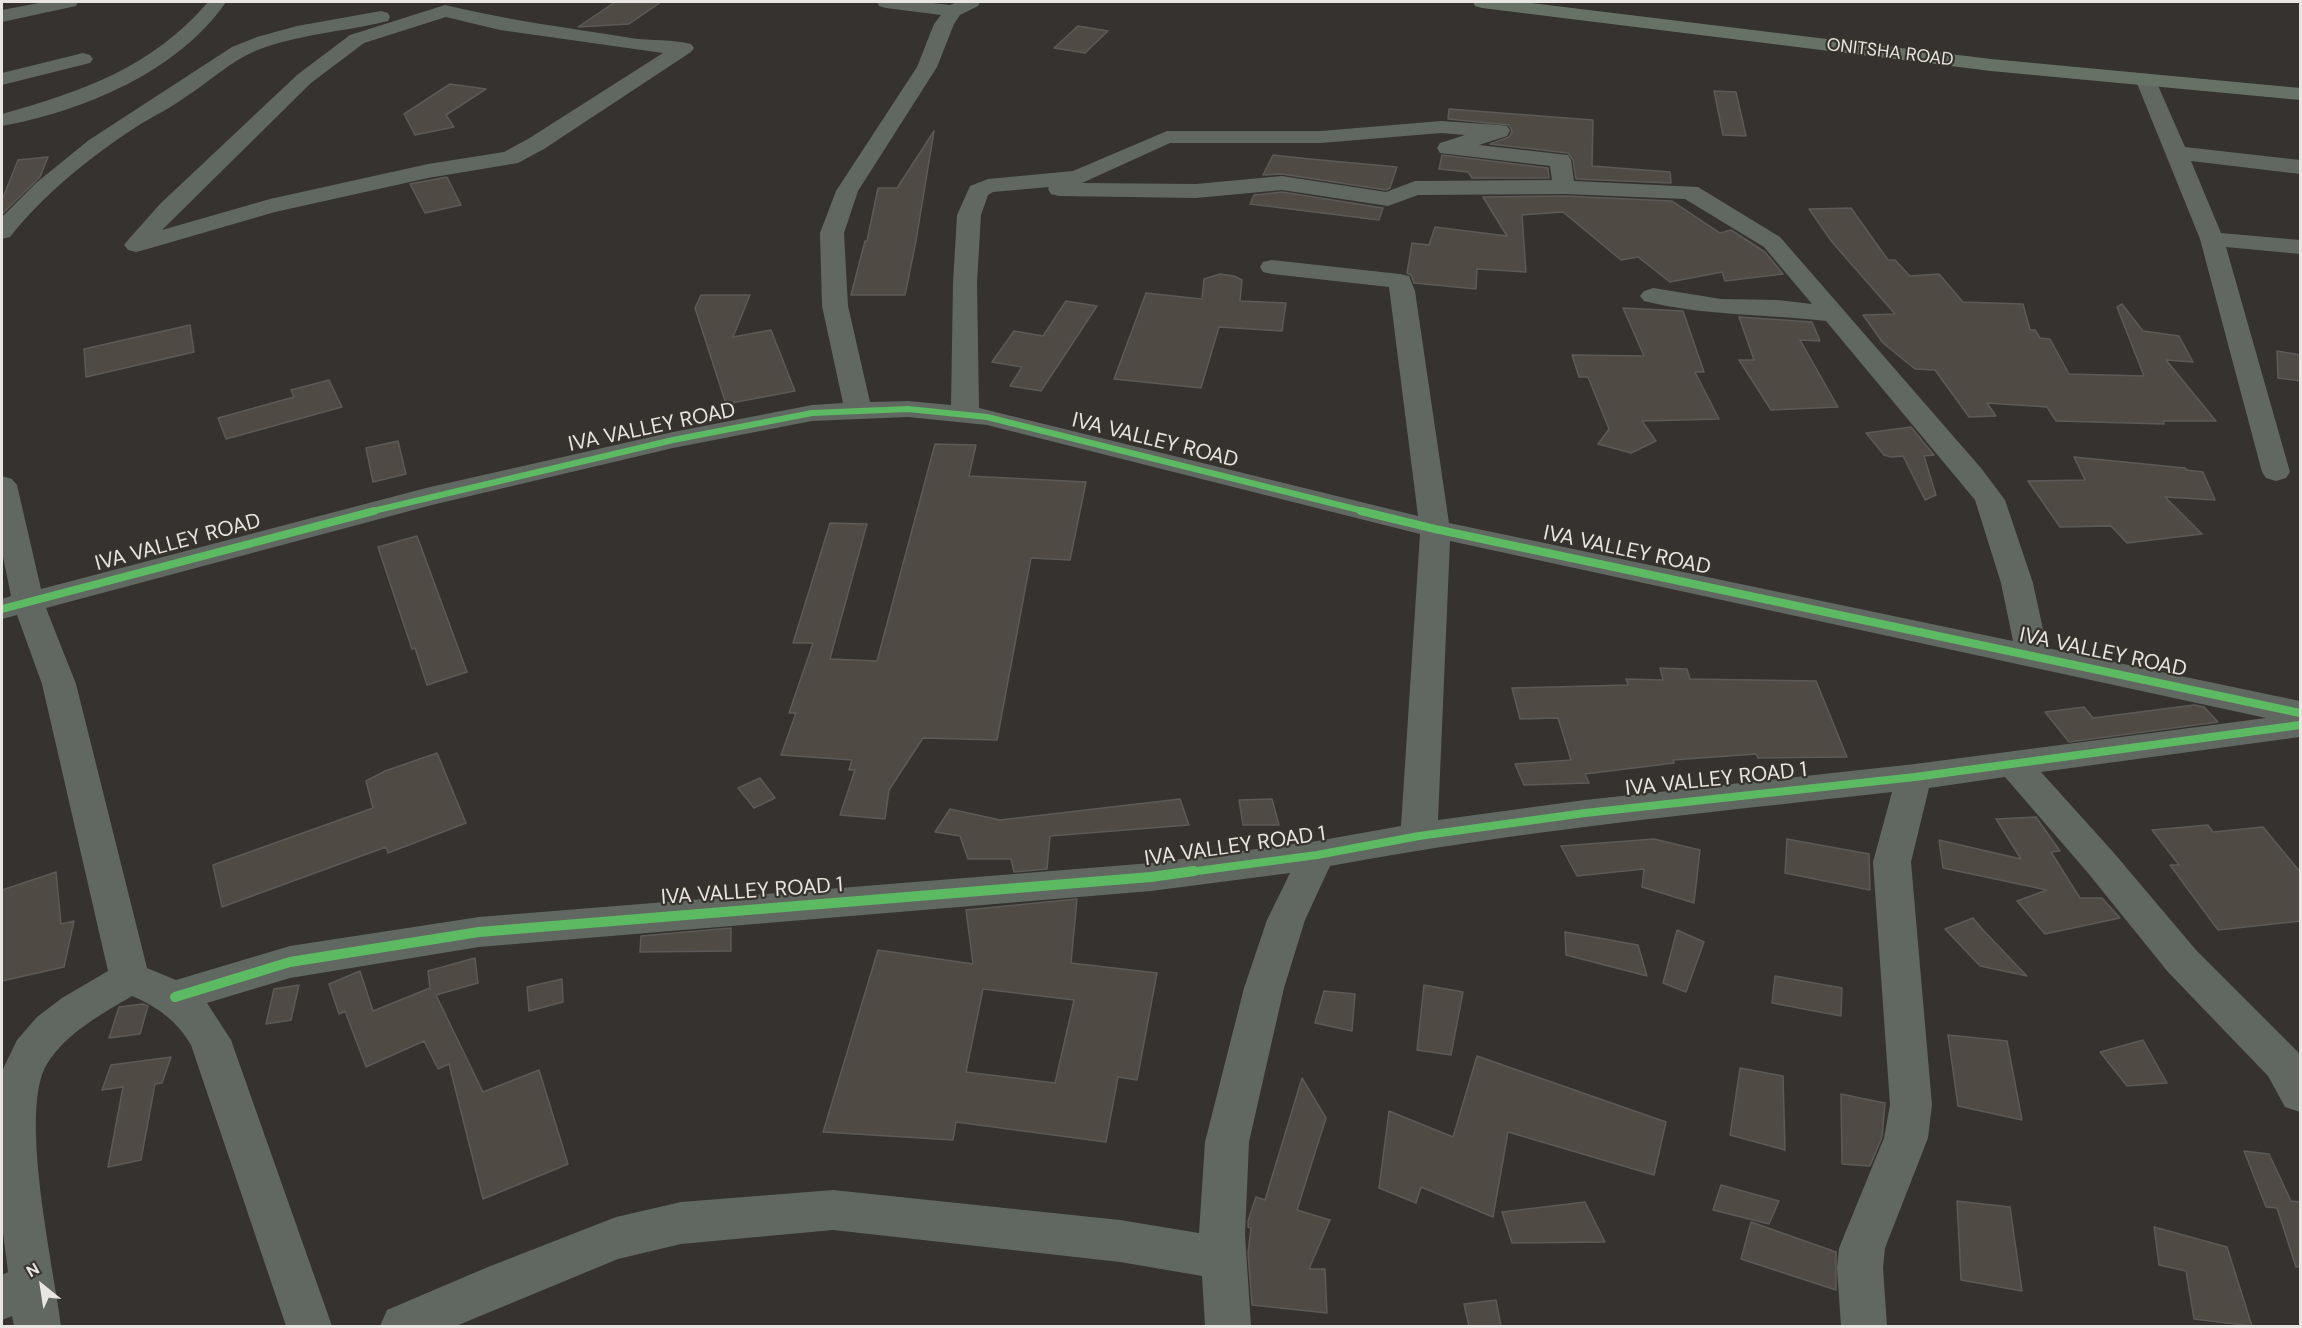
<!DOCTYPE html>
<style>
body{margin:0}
#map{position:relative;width:2302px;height:1328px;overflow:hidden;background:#35322f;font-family:"DM Sans",sans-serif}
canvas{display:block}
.frame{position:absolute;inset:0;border:3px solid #e9e5e2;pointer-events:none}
.north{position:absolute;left:12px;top:1256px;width:60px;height:60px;-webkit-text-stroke:4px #37332d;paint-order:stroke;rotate:330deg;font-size:16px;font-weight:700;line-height:24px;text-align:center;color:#e9e5e2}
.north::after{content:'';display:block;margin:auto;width:21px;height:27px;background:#e9e5e2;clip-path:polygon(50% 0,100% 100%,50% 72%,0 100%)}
</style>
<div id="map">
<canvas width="2302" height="1328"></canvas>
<div class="frame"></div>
<div class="north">N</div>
</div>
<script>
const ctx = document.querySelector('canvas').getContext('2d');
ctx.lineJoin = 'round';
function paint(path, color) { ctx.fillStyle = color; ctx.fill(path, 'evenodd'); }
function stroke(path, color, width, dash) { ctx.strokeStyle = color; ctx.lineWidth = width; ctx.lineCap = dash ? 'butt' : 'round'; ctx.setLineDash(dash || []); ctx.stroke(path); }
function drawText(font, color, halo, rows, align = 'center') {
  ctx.font = font + ' "DM Sans",sans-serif'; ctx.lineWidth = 4.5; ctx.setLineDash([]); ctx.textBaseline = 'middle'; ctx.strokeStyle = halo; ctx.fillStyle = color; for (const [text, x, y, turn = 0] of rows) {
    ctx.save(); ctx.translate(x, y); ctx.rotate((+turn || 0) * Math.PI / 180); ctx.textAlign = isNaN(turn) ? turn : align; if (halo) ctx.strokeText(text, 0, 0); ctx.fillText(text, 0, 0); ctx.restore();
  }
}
const building = new Path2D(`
 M615 2H661L629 24 578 27Z
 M1078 26 1108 31 1085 53 1054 48Z
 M450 84 486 89 446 115 454 127 415 135 404 114Z
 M1714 91 1736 92 1746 136 1723 135Z
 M1449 109 1593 120 1592 166 1670 172 1671 183 1576 179 1573 160 1568 153 1490 144 1509 137 1512 132 1509 125 1448 119Z
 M934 131 916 241 905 295H851L865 241H867L878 188H897Z
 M1273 155 1310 159 1397 167 1390 188 1386 190 1282 174 1263 175Z
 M1442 155 1548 168 1549 178H1472L1468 172 1439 169Z
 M48 157 40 177 2 214V200L18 160Z
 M447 177 461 205 425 213 410 184Z
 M1282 192 1383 208 1379 220 1250 204 1254 195Z
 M1564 196 1672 201 1720 233 1731 230 1765 252 1783 274 1725 281 1722 272 1670 282 1638 257 1621 260 1563 212 1522 215 1526 272 1477 269 1476 289 1414 283 1411 275 1407 273 1412 243 1429 245 1435 227 1507 236 1483 197Z
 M1851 208 1888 260H1895L1910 276 1939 274 1963 302 2023 304 2030 330H2035L2040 338 2050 339 2069 374 2144 376 2117 307 2122 304 2143 331 2179 336 2193 362 2166 360 2216 421H2163L2164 424 2056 421 2047 407 1987 403 1996 416 1969 417 1935 370 1915 369 1883 343 1863 315 1895 314 1832 242 1809 209Z
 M1220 274 1234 276 1242 280 1240 301 1286 303 1282 331 1219 327 1201 388 1114 379 1146 293 1202 299 1204 279Z
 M701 295H750L733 337 771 330 795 391 726 404 695 308Z
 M1066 301 1097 306 1041 391 1010 386 1022 367 992 362 1014 331 1043 336Z
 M1623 308 1683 311 1704 372H1695L1719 419 1642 421 1656 441 1631 453 1598 444 1609 429 1588 377H1579L1572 355 1644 356Z
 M1739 317 1812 322 1820 341 1800 340 1838 407 1771 410 1739 360H1754Z
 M190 325 194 352 86 377 84 349Z
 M2277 351 2301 355V381L2278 378Z
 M329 380 342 407 226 439 218 418 294 397 291 390Z
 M1911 427 1934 455 1924 456 1936 495 1925 500 1903 456 1891 457 1884 455 1866 433Z
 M398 441 406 474 373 482 366 448Z
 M935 444 976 445 969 476 1086 482 1070 560 1031 558 997 740 923 738 889 790 885 819 840 815 855 770H849L852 760 781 755 796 713H789L813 643H793L830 523 867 524 830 659 877 661Z
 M2074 457 2185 468 2187 470 2203 472 2215 500 2165 497 2202 534 2127 543 2111 526 2060 527 2028 481 2085 480Z
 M417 536 467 672 427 685 415 648 412 649 378 547Z
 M1660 668 1687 669 1690 679 1816 681 1847 757 1758 758 1756 754 1673 760 1674 763 1585 774 1589 783 1524 785 1515 764 1571 760 1558 718 1520 719 1512 688 1628 685 1626 679 1663 680Z
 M2194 705 2204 707 2218 722 2069 742 2045 712 2084 707 2093 718Z
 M437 753 466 823 388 853 386 847 222 907 213 865 373 808 366 781 385 771Z
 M760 778 775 798 754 808 738 788Z
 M1180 799 1189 825 1050 836 1047 869 1014 872 1011 859H968L960 836 935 832 950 809 1000 820Z
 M1272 799 1279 825H1243L1239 800Z
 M2036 817 2060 851 2051 852 2080 898H2102L2120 918 2045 934 2017 901 2047 890 1943 868 1939 840 2021 859 1996 819Z
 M2208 825 2213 832 2263 827 2301 873V921L2218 930 2170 865H2179L2152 830Z
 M1654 839 1700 850 1694 903 1642 887 1644 869 1577 876 1561 846Z
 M1787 839 1869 854 1870 890 1785 873Z
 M56 872 61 924 74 921 64 967 2 981V890Z
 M1077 899 1071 963 1157 973 1137 1080 1118 1077 1106 1142 956 1122 953 1140 823 1132 878 950 973 964 966 910ZM983 989 1074 1000 1055 1083 966 1072Z
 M1973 918 1983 930 2027 976 1980 966 1945 929Z
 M731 928V951L640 952 641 936Z
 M1677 930 1704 942 1686 992 1663 983Z
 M1565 932 1638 945 1647 976 1566 955Z
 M475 958 478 983 436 995 483 1092 539 1070 568 1164 483 1199 449 1064 438 1069 424 1041 366 1067 345 1011 339 1014 329 984 360 971 373 1011 430 988 428 971Z
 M1775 976 1842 988 1841 1016 1772 1003Z
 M562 979 563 1002 529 1011 527 987Z
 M299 985 291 1020 266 1024 274 989Z
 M1424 985 1463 992 1451 1055 1417 1050Z
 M1324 991 1355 994 1352 1031 1315 1023Z
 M143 1004 148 1006 140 1034 109 1038 119 1007Z
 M1948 1035 2007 1041 2022 1120 1958 1106Z
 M2143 1040 2167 1083 2127 1086 2100 1052Z
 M1477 1056 1666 1122 1654 1175 1508 1132 1493 1217 1421 1187 1416 1203 1379 1188 1389 1111 1453 1137Z
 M171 1057 162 1083 155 1084 141 1160 108 1167 123 1087 102 1090 111 1065Z
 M1740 1068 1783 1076 1785 1150 1730 1135Z
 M1302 1078 1326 1118 1297 1210 1330 1220 1309 1269H1325L1327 1313 1252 1305 1248 1253 1251 1228 1248 1227V1221L1256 1197 1265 1200Z
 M1841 1094 1885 1103 1882 1137 1870 1166 1842 1164Z
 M2244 1151 2269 1154 2291 1201 2301 1202V1266L2296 1267 2277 1208 2266 1207Z
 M1721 1185 1779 1201 1769 1224 1713 1210Z
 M1957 1201 2010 1207 2022 1291 1961 1280Z
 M1585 1202 1605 1242 1512 1243 1502 1212Z
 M1751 1222 1836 1252V1290L1741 1259Z
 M2154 1227 2227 1247 2252 1326 2194 1319 2186 1271 2159 1265Z
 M1496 1300 1501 1326H1469L1464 1304Z`);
const minor = new Path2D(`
 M44 2H78L76 6 2 22V10Z
 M208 2H226C178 72 83 111 2 126V114C81 92 153 67 208 2Z
 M877 2H924L950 5 957 2H980L978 6 960 15 954 24 937 67 858 191 844 233 848 306 870 402 908 401 951 405 953 283 957 215 970 186 988 179 1073 171 1167 131H1321L1441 121 1499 125 1507 126 1510 131 1507 136 1479 145 1568 155 1571 160 1574 181 1698 187 1780 237 1981 468 2005 500 2033 583 2047 648 2300 701V737L2041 772 2114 853 2196 950 2298 1052 2300 1056V1112L2285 1107 2268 1076 2168 972 2088 873 2005 777 1929 788 1911 862 1932 1105 1928 1138 1885 1248 1883 1268 1887 1326H1841L1837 1268 1839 1248 1884 1138 1890 1105 1873 862 1892 792C1704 813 1516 831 1330 866L1305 920 1284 988 1249 1142 1245 1235 1251 1326H1205L1202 1276 1120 1262 833 1230 681 1244 618 1259 456 1326H380L387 1310 488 1267 616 1217 681 1202 833 1190 1120 1220 1199 1233 1205 1142 1244 988 1267 920 1290 873 1151 891 479 947 290 978 207 1003 231 1040 332 1326H286L191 1045C177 1021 158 1007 132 996 102 1014 66 1033 47 1064 18 1111 54 1268 61 1326H14L12 1316 2 1320V1275L8 1272 2 1225V1071L17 1040 37 1017 62 998 108 971 42 684 17 615 2 619V599L11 596 2 552V476L12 479 17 485 41 589 426 488 673 432 812 405 843 403 822 306 820 233 836 191 917 67 934 24 941 15 886 8 879 6ZM1441 133 1465 135 1440 143 1437 148 1440 153 1550 166 1552 180 1415 181 1386 192 1282 176 1196 184 1082 183 1170 143H1321ZM1049 187 1048 189 1051 194 1059 196 1196 198 1282 190 1388 206 1418 195 1564 194 1685 199 1764 247 1812 304 1778 300 1721 299 1653 288 1644 291 1640 296 1644 301C1704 316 1765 314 1826 321L1975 500 2001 583 2013 641 1449 523 1415 291 1409 276 1400 274 1272 260 1263 262 1260 267 1263 272 1272 274 1389 287 1418 516 979 408 977 283 981 215 988 195 993 192ZM908 417 987 425 1420 534 1401 826 1317 841 1151 863 479 917 290 946 176 980 147 968 76 684 46 608 432 505 673 448 812 421ZM1450 541 2266 718 1915 764 1585 800 1438 820Z
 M445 5C507 20 569 28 631 38 651 41 672 39 691 44L694 48 691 52 544 149 518 163 428 178 275 212 144 250 136 252 128 250 124 245 128 240 160 204 297 75 350 35ZM446 17 500 30 663 53 528 139 504 152 428 164 270 199 162 230 311 83 364 43Z
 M381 11 388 13 390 17 388 21C343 32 298 34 255 51 230 62 210 81 187 96 171 108 153 116 136 127 90 157 45 193 10 237L2 239V217L36 183 89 140 232 47 257 37 297 26Z
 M83 53 90 55 93 59 90 63 2 85V73Z
 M2146 75 2153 77 2156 81 2185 147 2300 160V174L2191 161 2221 233 2300 240V254L2226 247 2290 472 2286 478 2276 481 2266 478 2262 472 2200 239 2136 81 2139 77Z`);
const major = new Path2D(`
 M1473 2H1523L1991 59 2300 88V100L1991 71 1482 8 1475 6Z`);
const cyclewayFar2 = new Path2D(`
 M369 512 673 440 812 413 908 409 987 417 1367 512`);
const cyclewayFar1 = new Path2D(`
 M1361 511 1435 529 2300 713
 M2 609 374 511
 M1182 873 1317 855 1419 836 1585 813 1915 777 2300 725`);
const cycleway = new Path2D(`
 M175 997 290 962 479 932 1151 877 1194 871`);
const farStreetnames = [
 ["ONITSHA ROAD",1890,53,7]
];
const streetNames = [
 ["IVA VALLEY ROAD",652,428,-12],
 ["IVA VALLEY ROAD",1155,441,14],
 ["IVA VALLEY ROAD",178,543,-15],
 ["IVA VALLEY ROAD",1627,551,12],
 ["IVA VALLEY ROAD",2103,653,12],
 ["IVA VALLEY ROAD 1",1716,780,-6],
 ["IVA VALLEY ROAD 1",1235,847,-8],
 ["IVA VALLEY ROAD 1",752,892,-4]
];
paint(building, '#504a44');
stroke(building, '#5c5a58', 1.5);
paint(minor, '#616861');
paint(major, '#677267');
stroke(cyclewayFar2, '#5cba63', 6);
stroke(cyclewayFar1, '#5cba63', 8);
stroke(cycleway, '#5cba63', 10);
drawText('18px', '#e9e5e2', '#37332d', farStreetnames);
drawText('21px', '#e9e5e2', '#37332d', streetNames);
</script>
